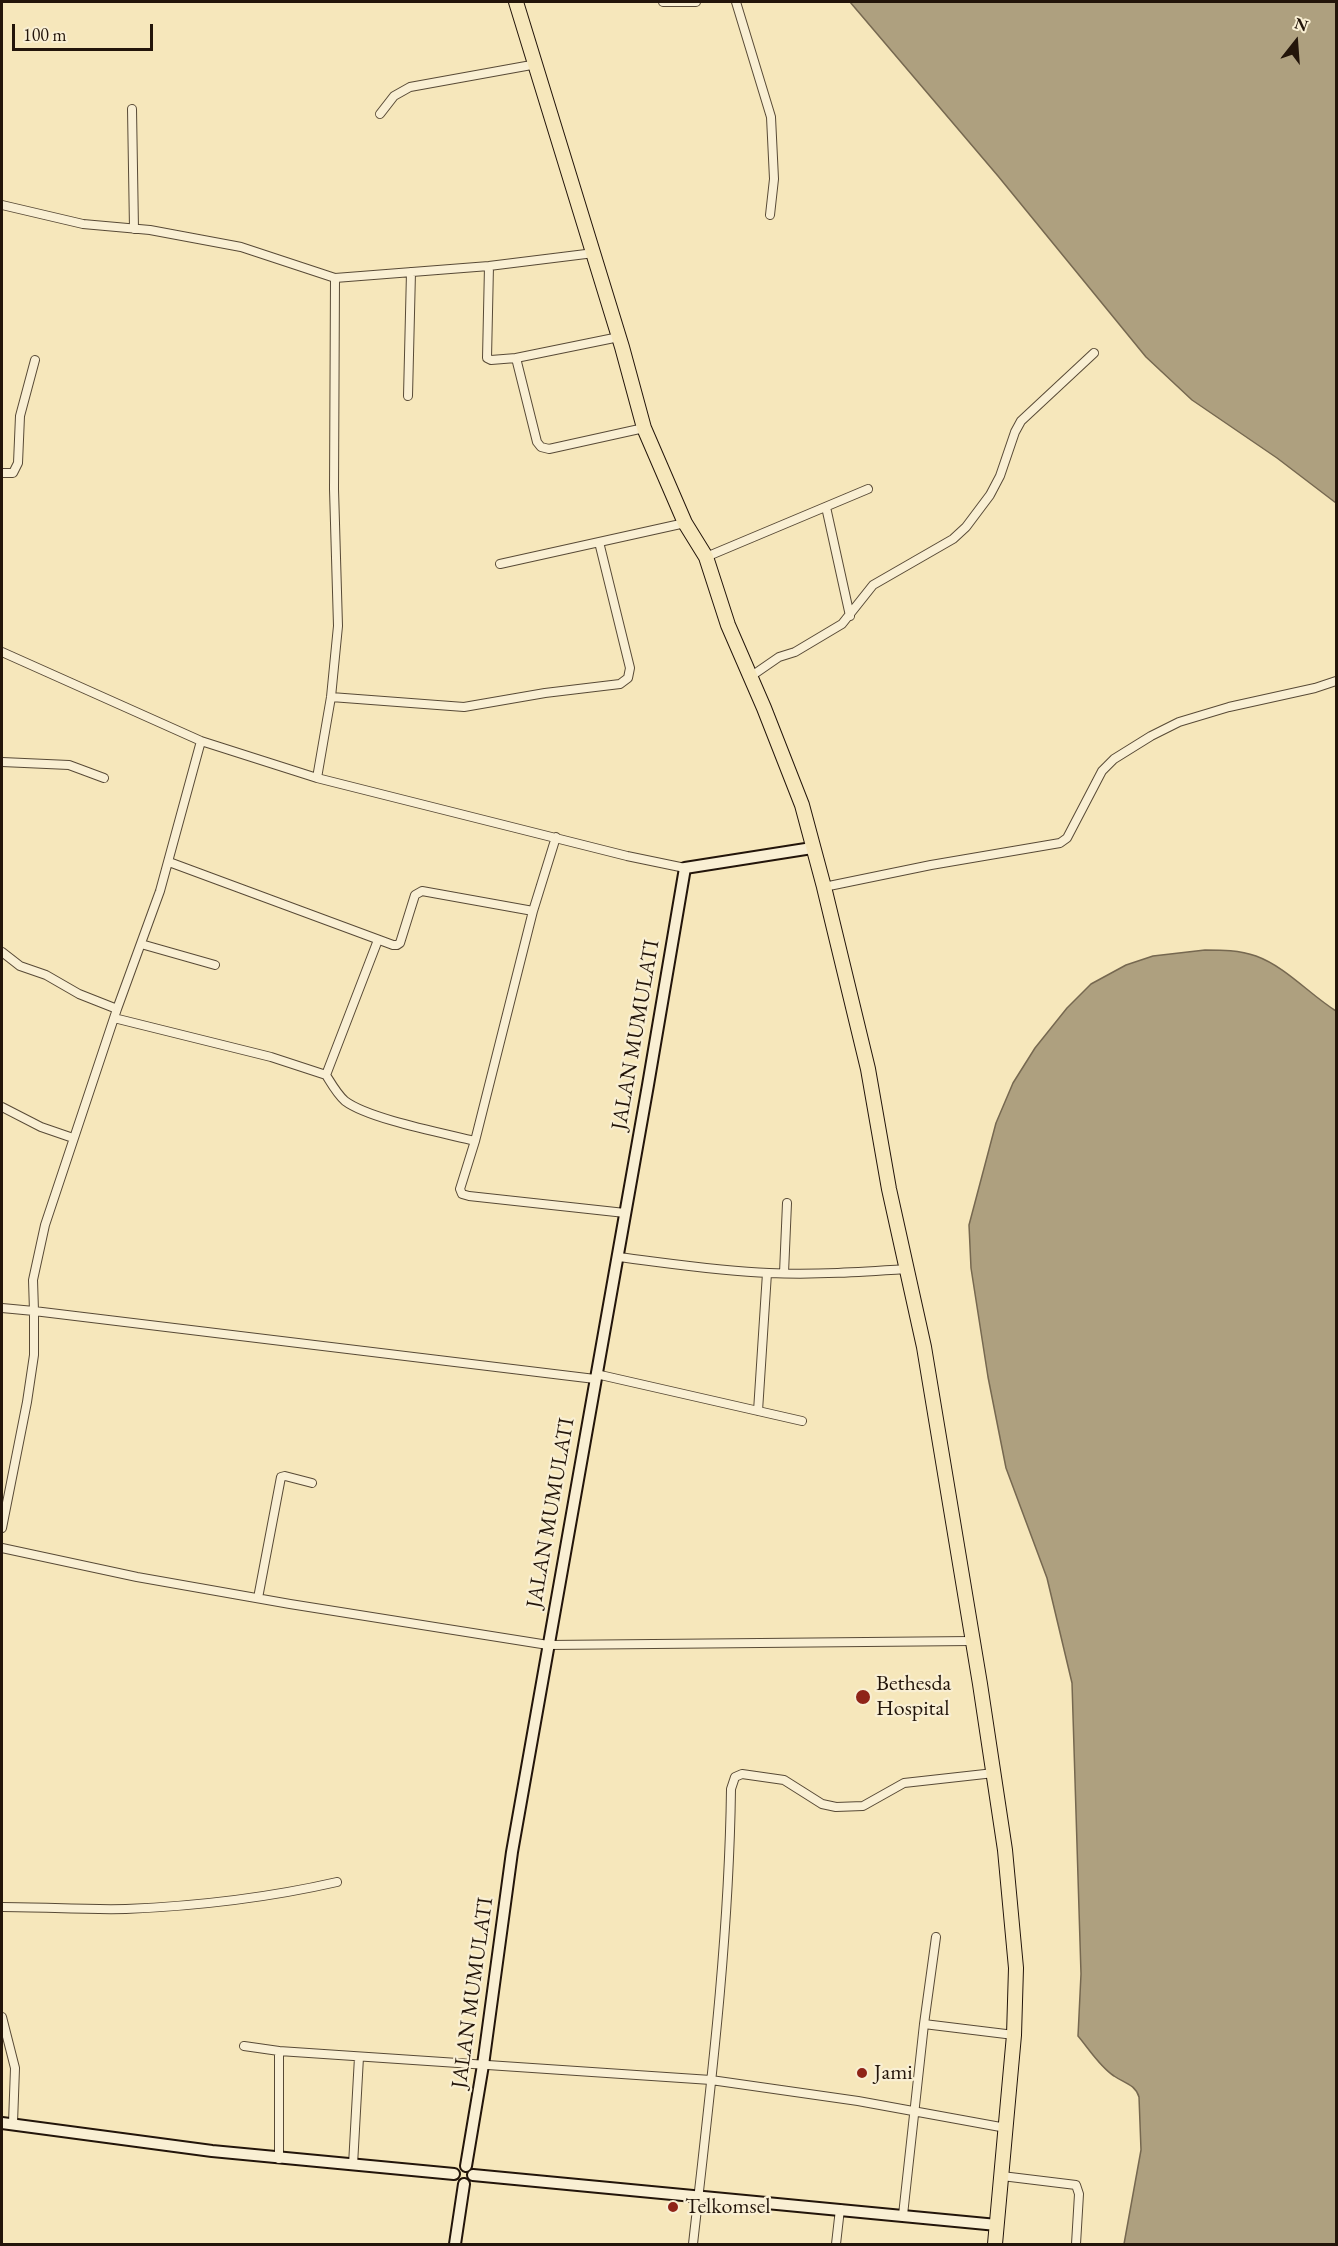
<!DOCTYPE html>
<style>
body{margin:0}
#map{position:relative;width:1338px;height:2246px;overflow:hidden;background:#f6e7bb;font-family:"EB Garamond",serif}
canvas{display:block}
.frame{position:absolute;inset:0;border:3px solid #23150a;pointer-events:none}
.north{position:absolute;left:1266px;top:12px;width:60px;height:60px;-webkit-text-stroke:4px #f9efd3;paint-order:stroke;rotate:17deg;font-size:16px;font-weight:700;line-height:24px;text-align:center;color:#23150a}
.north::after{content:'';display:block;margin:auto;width:21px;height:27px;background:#23150a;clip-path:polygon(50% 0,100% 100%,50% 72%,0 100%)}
.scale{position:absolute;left:12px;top:24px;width:141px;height:27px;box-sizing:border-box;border:3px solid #23150a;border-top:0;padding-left:8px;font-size:18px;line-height:21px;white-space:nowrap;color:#23150a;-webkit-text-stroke:4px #f9efd3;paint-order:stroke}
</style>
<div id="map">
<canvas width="1338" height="2246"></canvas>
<div class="frame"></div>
<div class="north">N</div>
<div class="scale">100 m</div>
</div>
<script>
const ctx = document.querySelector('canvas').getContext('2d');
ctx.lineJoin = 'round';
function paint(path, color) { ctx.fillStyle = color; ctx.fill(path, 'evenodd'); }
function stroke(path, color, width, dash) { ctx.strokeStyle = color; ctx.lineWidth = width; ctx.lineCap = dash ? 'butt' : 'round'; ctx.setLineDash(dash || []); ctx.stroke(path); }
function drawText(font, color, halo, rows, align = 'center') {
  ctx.font = font + ' "EB Garamond",serif'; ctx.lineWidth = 4.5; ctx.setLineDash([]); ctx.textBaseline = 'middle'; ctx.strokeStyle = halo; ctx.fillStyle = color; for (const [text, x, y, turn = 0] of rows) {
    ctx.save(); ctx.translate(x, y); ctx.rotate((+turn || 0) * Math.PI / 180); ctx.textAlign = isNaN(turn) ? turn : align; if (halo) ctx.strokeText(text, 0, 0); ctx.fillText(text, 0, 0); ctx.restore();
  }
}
const water = new Path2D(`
 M850 2H1336V503L1277 458 1192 400 1146 357 998 176Z
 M1205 950C1222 950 1239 950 1256 956 1286 967 1309 994 1336 1011V2244H1124L1141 2150 1139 2097C1135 2084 1124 2083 1114 2076 1100 2067 1089 2049 1078 2036L1081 1974 1072 1683 1047 1578 1006 1468 988 1377 971 1268 969 1225 996 1123 1013 1083 1035 1048 1067 1008 1091 984 1126 965 1153 956Z`);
const street = new Path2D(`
 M663 2H696
 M736 2 771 117 774 179 770 215
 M132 109 134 229
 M380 114 394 96 410 87 537 64
 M2 205 83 224 150 230 241 247 335 278
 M489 266 487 358 491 360 516 358
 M619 337 516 358 537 442 541 447 549 449 644 428
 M408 396 411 272
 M2 473H13L18 463 20 416 35 360
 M826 507 850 616
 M706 557 868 489
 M500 564 685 523
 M2 652 201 741 317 778 627 856 685 868
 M750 677 779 657 795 652 842 624 873 585 953 539 966 527 990 495 1000 476 1015 432 1021 421 1094 353
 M331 697 464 707 545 693 620 684 628 678 630 668 599 542
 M201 741 160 891 117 1009 45 1225 33 1280 34 1311 595 1379
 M2 762 69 765 104 778
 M317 778 331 697 338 626 334 489 335 278 489 266 594 253
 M556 837 533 911 475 1141 460 1189 462 1194 469 1196 625 1213
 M169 862 393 945H397L400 943 415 895 422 891 533 911
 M824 887 931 865 1060 843 1067 838 1102 771 1114 759 1151 736 1179 722 1229 707 1315 688 1336 681
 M141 944 215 965
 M2 952 20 966 46 975 79 994 117 1009
 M114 1018 271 1057 326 1075 378 940
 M326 1075C331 1083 337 1094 345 1101 369 1119 443 1133 475 1141
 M2 1107 41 1127 73 1138
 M618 1257C668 1263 718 1271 769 1273 815 1275 861 1272 907 1269
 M784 1273 787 1203
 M2 1308 34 1311V1355L27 1402 2 1528
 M596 1374 802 1421
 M758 1411 767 1273
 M2 1548 137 1577 290 1604 548 1645 972 1641
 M258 1598 281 1477 285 1476 312 1483
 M2 1907C43 1907 85 1910 126 1909 198 1906 267 1898 337 1882
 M2 2017 15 2068 13 2123
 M924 2024 1014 2035
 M244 2046 279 2051
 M279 2159V2051L711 2080 858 2101 1006 2128
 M353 2165 359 2057
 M1002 2176 1076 2185 1079 2194 1076 2244
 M903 2215 924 2024 936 1937
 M693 2244C710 2093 729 1942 731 1789L735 1777 742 1774 784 1780 822 1804 836 1807 863 1806 904 1783 994 1773
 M836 2244 840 2209`);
const secondary = new Path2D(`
 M2 2123 212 2151 454 2174
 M466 2166 483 2065 512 1852 648 1085 685 868 812 848
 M473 2175 997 2225
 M455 2244 464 2184`);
const highway = new Path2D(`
 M516 2 622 347 644 428 685 523 706 557 728 625 764 708 802 805 824 887 868 1069 889 1189 924 1347 980 1684 1005 1850 1016 1968 1014 2035 995 2244`);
const markers = [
 [863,1697,8,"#8f2418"],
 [862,2073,6,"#8f2418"],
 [673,2207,6,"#8f2418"]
];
const streetNames = [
 ["JALAN MUMULATI",636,1035,-80],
 ["JALAN MUMULATI",551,1513,-80],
 ["JALAN MUMULATI",473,1993,-82]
];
const poiNames = [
 ["Bethesda",876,1684],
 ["Hospital",876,1709],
 ["Jami",874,2073],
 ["Telkomsel",685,2207]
];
paint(water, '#aea07f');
stroke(water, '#766850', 1.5);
stroke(street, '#584a36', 10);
stroke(secondary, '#23150a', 14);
stroke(highway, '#23150a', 16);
stroke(street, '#f9efd3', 8);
stroke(secondary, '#f9efd3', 10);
stroke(highway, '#f6e7bb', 14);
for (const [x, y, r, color] of markers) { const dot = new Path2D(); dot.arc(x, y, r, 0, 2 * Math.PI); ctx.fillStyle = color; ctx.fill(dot); stroke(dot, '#f9efd3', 2); }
drawText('22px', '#23150a', '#f9efd3', streetNames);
drawText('22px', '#23150a', '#f9efd3', poiNames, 'left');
</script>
